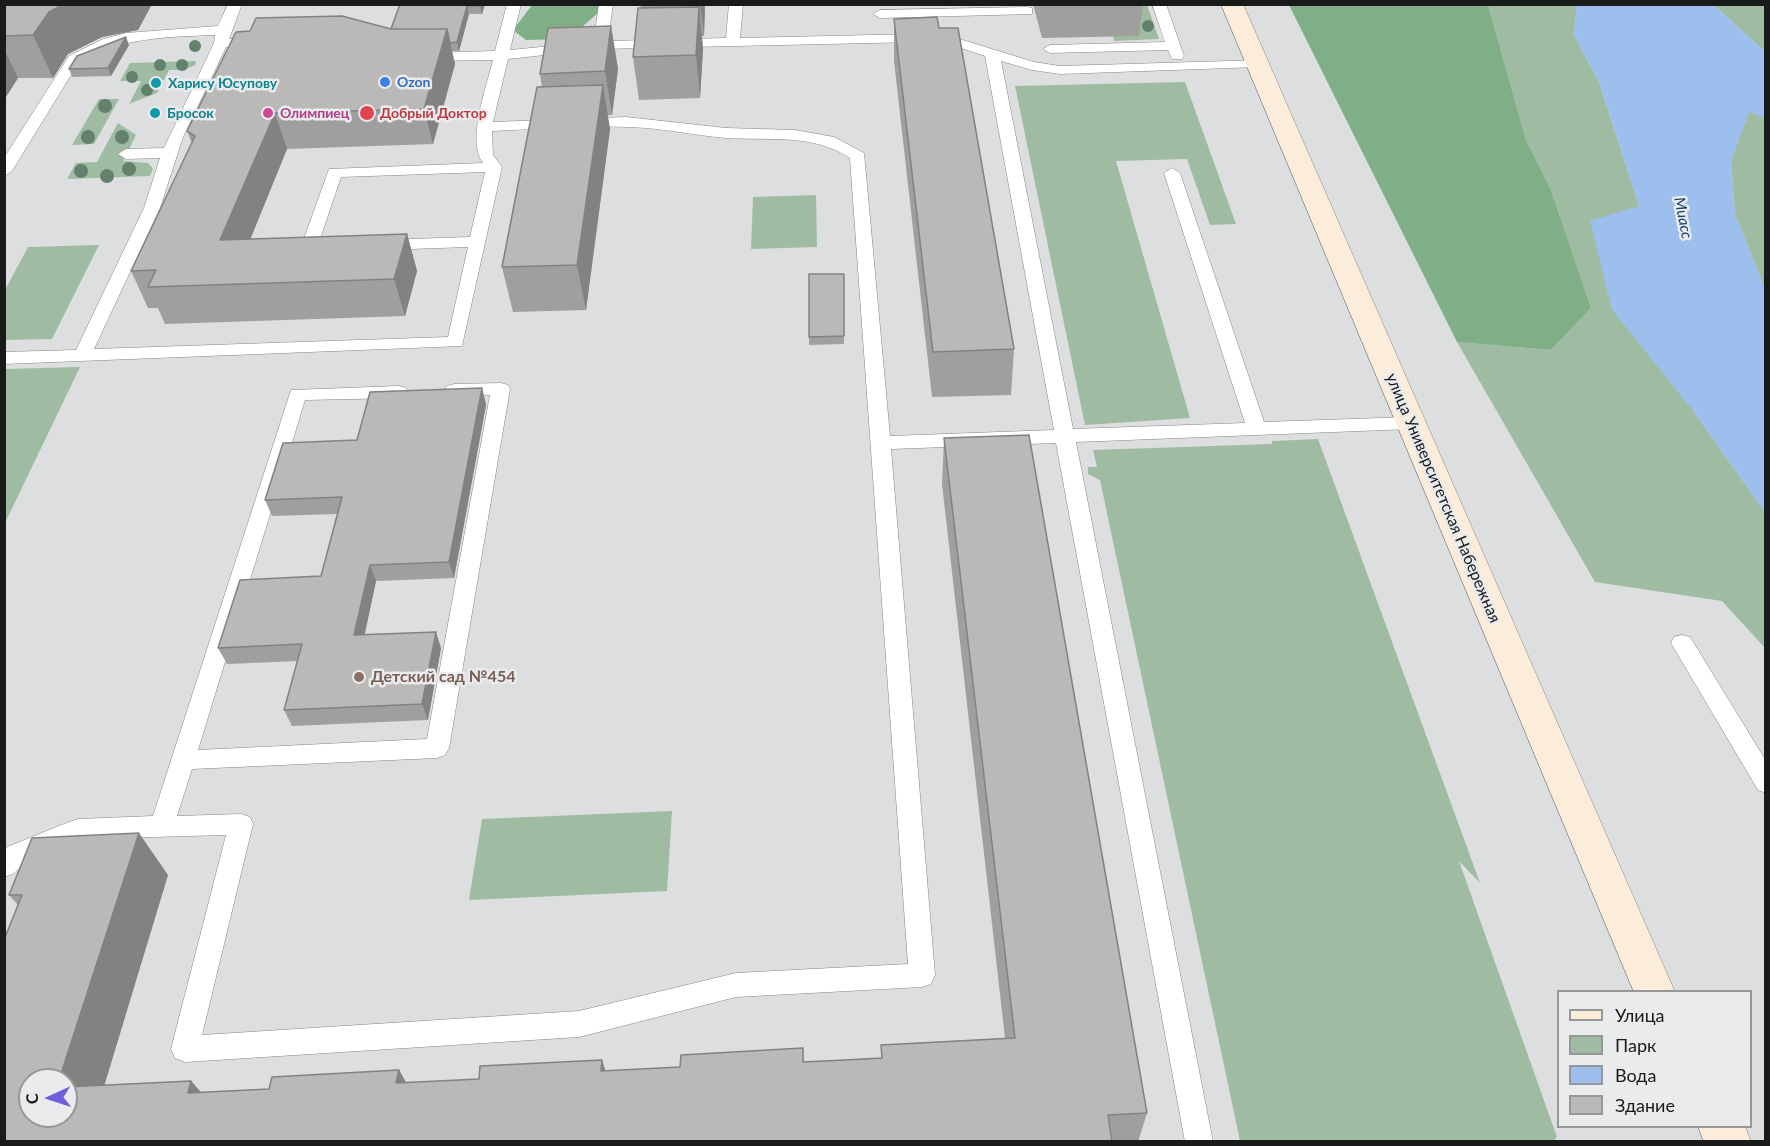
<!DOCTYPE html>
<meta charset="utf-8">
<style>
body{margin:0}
#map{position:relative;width:1770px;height:1146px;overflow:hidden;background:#dddedf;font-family:Lato,sans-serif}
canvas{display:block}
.frame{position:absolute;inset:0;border:6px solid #191a1a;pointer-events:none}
.legend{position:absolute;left:1557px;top:990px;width:195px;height:138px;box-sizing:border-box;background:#eaebec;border:2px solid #969798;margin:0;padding:8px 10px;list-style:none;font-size:18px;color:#191a1a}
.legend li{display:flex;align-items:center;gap:12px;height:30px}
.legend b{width:30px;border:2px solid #969798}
.north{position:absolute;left:18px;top:1068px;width:60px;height:60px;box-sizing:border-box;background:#eaebec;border:2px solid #969798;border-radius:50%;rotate:267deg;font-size:16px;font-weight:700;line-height:24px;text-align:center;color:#191a1a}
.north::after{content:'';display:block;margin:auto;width:21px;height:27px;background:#6d61db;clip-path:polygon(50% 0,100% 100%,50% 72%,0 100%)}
</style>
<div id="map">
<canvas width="1770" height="1146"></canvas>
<div class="frame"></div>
<ul class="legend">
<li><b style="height:8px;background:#fcecda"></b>Улица</li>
<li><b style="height:16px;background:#9fbca3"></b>Парк</li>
<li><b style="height:16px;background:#9cbfed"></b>Вода</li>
<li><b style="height:16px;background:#bab9b8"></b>Здание</li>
</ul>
<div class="north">С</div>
</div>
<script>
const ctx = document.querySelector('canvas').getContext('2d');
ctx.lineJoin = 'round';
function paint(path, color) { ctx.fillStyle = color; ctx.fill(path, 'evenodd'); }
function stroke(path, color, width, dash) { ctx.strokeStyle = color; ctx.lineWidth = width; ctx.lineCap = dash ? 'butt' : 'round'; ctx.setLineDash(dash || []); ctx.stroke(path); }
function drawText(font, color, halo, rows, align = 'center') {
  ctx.font = font + ' Lato,sans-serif'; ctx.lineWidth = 5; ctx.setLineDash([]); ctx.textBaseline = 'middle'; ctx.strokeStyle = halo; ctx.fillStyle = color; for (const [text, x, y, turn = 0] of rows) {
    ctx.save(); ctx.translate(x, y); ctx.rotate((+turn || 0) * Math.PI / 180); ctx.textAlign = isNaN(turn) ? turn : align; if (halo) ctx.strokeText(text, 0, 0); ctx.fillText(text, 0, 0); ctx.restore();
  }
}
const green = new Path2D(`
 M1128 5H1147L1159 39 1114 41 1113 36H1139Z
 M1488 5H1577L1574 35 1599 82 1639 206 1694 412 1765 512V648L1722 601 1595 582 1457 342 1551 350 1591 308 1551 190 1526 140Z
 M1714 5H1765V52Z
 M196 61 195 65 184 70H169L164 80 153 81 150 85 160 86 157 93 129 104 141 81H120L130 63Z
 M1185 82 1236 224 1210 225 1187 159 1116 161 1190 418 1085 425 1015 86Z
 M99 99H119L94 144 72 145Z
 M1749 111 1765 118V289L1735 214 1731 161Z
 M118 123 136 135 123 161 148 163 153 169 150 176 67 179 76 163 97 162Z
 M816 195 817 247 751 249 753 197Z
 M99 245 52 339 5 340V290L28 247Z
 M80 367 5 523V369Z
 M1318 439 1480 883 1459 861 1557 1137 1553 1141H1240L1100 480 1088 474V467H1097L1093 450 1272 444V441Z
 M672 811 667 891 469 900 482 819Z`);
const forest = new Path2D(`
 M532 5H599L598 13 568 39 526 40 513 30Z
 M1289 5H1488L1526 140 1551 190 1591 308 1551 350 1457 342Z`);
const water = new Path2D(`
 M1577 5H1714L1765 52V118L1749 112 1731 161 1735 214 1765 289V512L1694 412 1612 310 1590 221 1639 206 1599 82 1574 35Z`);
const lane = new Path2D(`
 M228 4H242L229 39 258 38 265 42 258 46 226 47 183 137 160 208 94 349 448 337 468 247 381 250 373 245 381 240 470 237 485 172 341 177 319 242 332 243 334 247C327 255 308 255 301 247L329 169 483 163C466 140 487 86 493 60L427 61 420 57 427 53 495 51 507 4H521L510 50 572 44 579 48 572 52 508 59 493 122 626 117 726 128 795 130 834 137 864 153 890 436 1054 430 985 56 952 45 917 42 600 49 593 45 599 4H613L608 41 726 38 729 4H743L740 38 917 34 953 37 1034 62 1060 66 1263 60 1265 63 1263 66 1258 67 1060 74 1032 70 1001 61 1073 429 1245 423 1164 173 1172 168 1180 173 1264 422 1411 417 1418 418 1421 423 1418 428 1411 429 1076 442 1213 1142H1185L1056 443 891 449 935 975 931 984 922 987 736 997 579 1037 185 1062 175 1058 171 1049 226 835 79 839 25 863 13 874 4 877V850L7 847 69 822 78 819 153 816 291 390 399 386 406 388 408 392 406 396 399 398 305 400 198 750 427 739 490 395 447 394 445 390 447 386 454 384 501 383 508 385 510 389 449 748 445 755 437 758 192 769 177 816 241 814 250 817 253 824 202 1035 579 1011 736 973 908 964 850 158C812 133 769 141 726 138 693 135 662 128 630 127 584 125 538 129 492 131L493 155 502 167 462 346 4 364V352L76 350 144 208 160 158 126 159 118 154 126 149 164 148 214 43 215 35C167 37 122 37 79 62L12 171 4 176V158L69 56 103 39 126 33 218 26Z
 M1152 4H1166L1184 56 1182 59H1172L1168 50 1050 53 1043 49 1050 45 1165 42Z
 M1027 7 1032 8V14L880 18 873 14 880 10Z
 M1682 635 1690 637 1766 761V793L1758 790 1671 643 1674 637Z`);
const secondary = new Path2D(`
 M1221 4H1243L1675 992H1634Z
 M1698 1126H1745L1751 1142H1704Z`);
const trees = [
 [1148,26,6],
 [195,46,6],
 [160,65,6],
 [182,65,6],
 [132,77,6],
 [147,90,6],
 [105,106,7],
 [88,137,7],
 [122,137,7],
 [129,169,7],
 [81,171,7],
 [107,176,7]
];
const wall = new Path2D(`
 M4 4H152L138 30 102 37 68 54 53 78H18L4 100Z
 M400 4H485L482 14H469L459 51H452L455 64 433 144 287 149 250 239 407 234 417 271 405 316 165 324 158 308H148L131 271 192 143 187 131 250 31 391 29Z
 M640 4H705L704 36H702L703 49 700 98 639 100 633 57 641 8Z
 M1033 4H1143L1139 36 1042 38Z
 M894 19 939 28 1014 349 1011 395 932 397 894 61Z
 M611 26 618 69 612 115H607L610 129 586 310 513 312 502 267 542 87 540 74Z
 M129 45 111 76 72 77 69 69Z
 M844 274V344L809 345V337Z
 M482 388 486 405 454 578 376 581 364 635 441 648 428 720 292 726 284 710 298 661 227 664 218 648 321 576 337 514 272 516 265 500 357 440Z
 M944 438 1147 1113 1138 1142H4L18 905 9 895 168 875 104 1085 191 1081 201 1092 269 1089 399 1070 406 1083 479 1079 602 1060 605 1071 680 1067 803 1048 804 1062 881 1058V1045L1005 1038 942 484Z`);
const shadedWall = new Path2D(`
 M64 4H152L138 30 102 37 68 54 53 78 33 35 49 12Z
 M481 4H485L482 14 480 6Z
 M700 4H705L704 36Z
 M467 6 469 14 459 51 457 42Z
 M699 7 703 49 700 98 696 55Z
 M611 26 618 69 612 115 605 71Z
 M447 29 455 64 433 144 424 109Z
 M126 37 129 45 111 76 108 68Z
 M4 49 18 78 4 100Z
 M603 85 610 129 586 310 577 265Z
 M275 113 287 149 235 277 220 240Z
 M407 234 417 271 405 316 394 279Z
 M482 388 486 405 454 578 449 562Z
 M370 565 376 581 361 652 354 635Z
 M436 632 441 648 428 720 422 704Z
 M139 833 168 875 93 1123 66 1097V1080H59Z
 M602 1060 614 1097 601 1071Z
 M399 1070 420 1107 396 1083Z
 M191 1081 222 1117 188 1093Z`);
const building = new Path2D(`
 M4 4H64L49 12 33 35 4 36Z
 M400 4H481L480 6H467L457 42 450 43 447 29H391Z
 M699 7 696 55 633 57 638 8Z
 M342 16 391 29H447L424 109 275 113 220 240 407 234 394 279 148 287 156 270 131 271 195 136 187 131 236 32 250 31 256 18Z
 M937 17 939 28H958L1014 349 933 352 894 19Z
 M611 26 605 71 540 74 548 28Z
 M126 37 108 68 69 69 77 56Z
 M603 85 577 265 502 267 537 87Z
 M809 274H844V336L809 337Z
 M482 388 449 562 370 565 354 635 436 632 422 704 284 710 302 644 218 648 240 580 321 576 342 497 265 500 283 443 357 440 370 392Z
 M1029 435 1147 1113 1108 1115 1112 1142H4V940L22 895H9L32 838 139 833 59 1080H30V1116H66V1087L191 1081 188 1093 269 1089 272 1077 399 1070 396 1083 479 1079 480 1066 602 1060 601 1071 680 1067 681 1055 803 1048V1062L845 1060 882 1058 881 1045 1015 1038 944 438Z`);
const markers = [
 [385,82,6,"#3f7fe0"],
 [156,83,6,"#0f9aa8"],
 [155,113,6,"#0f9aa8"],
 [268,113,6,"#d1479c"],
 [367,113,8,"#e0444e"],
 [359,677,6,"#8d6e63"]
];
const farShopnames = [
 ["Ozon",397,82]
];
const farCulturenames = [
 ["Харису Юсупову",168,83],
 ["Бросок",167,113]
];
const farHotelnames = [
 ["Олимпиец",280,113]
];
const farHealthnames = [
 ["Добрый Доктор",380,113]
];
const farWaternames = [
 ["Миасс",1683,218,79]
];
const streetNames = [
 ["улица Университетская Набережная",1443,498,67]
];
const educationNames = [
 ["Детский сад №454",371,677]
];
paint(green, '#9fbca3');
paint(forest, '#80af87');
paint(water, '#9cbfed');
stroke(lane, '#848586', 1);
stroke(secondary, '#848586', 1);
paint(lane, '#fff');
paint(secondary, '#fcecda');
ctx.fillStyle = '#63826d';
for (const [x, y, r] of trees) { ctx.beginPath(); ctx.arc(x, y, r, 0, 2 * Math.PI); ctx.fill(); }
paint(wall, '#a09f9e');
paint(shadedWall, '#828281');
paint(building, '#bab9b8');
stroke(building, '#828281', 1.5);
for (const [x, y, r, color] of markers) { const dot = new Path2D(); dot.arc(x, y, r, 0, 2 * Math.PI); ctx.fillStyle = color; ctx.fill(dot); stroke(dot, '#eaebec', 2); }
drawText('bold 14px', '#366cbe', '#eaebec', farShopnames, 'left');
drawText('bold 14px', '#0d838f', '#eaebec', farCulturenames, 'left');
drawText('bold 14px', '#b23c85', '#eaebec', farHotelnames, 'left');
drawText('bold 14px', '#be3a42', '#eaebec', farHealthnames, 'left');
drawText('italic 15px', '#0f3d74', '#eaebec', farWaternames);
drawText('16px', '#191a1a', '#eaebec', streetNames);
drawText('bold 16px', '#785e54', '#eaebec', educationNames, 'left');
</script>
